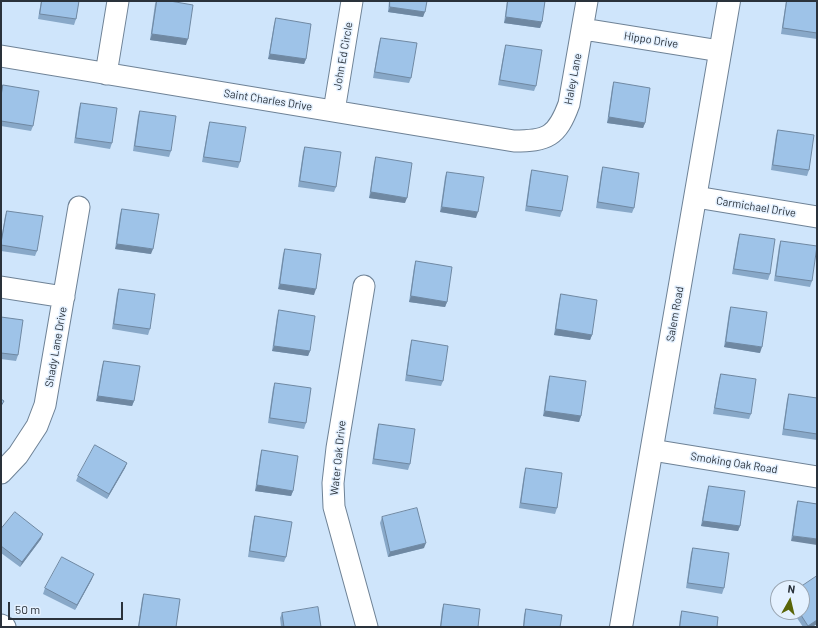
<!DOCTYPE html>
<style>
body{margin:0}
#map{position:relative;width:818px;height:628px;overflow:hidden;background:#cfe5fb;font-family:Barlow,sans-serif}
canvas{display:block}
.frame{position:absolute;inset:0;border:2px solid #2a323b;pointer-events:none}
.north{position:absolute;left:770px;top:580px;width:40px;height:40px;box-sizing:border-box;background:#e4f1ff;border:1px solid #9aa5b1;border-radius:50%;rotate:8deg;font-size:11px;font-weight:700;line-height:16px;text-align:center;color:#2a323b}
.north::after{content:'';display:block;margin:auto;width:14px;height:18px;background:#596508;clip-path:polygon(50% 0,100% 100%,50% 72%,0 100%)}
.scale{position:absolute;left:8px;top:602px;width:115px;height:18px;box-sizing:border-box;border:2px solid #2a323b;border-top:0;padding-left:5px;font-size:12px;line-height:14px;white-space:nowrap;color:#2a323b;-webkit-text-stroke:3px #e4f1ff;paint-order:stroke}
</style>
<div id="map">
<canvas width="818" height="628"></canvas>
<div class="frame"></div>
<div class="north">N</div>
<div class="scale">50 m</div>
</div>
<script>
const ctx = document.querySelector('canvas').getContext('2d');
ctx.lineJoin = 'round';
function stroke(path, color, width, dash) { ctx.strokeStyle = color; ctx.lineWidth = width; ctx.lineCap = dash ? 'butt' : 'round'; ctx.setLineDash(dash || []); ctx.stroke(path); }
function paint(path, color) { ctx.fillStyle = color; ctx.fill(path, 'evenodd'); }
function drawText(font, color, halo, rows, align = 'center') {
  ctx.font = font + ' Barlow,sans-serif'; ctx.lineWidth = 3; ctx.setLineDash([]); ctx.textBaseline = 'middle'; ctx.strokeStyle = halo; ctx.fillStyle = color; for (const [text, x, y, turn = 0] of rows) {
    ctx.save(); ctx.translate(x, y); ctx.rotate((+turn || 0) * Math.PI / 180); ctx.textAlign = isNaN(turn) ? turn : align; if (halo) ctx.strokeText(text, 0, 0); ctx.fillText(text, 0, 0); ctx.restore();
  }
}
const minor = new Path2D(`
 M583 29 720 51
 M1 56 514 141C547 141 557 137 569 104L587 1
 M106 74 118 1
 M334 111 352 1
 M696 197 817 217
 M364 286 337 448 333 483 334 507 367 627
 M1 287 64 297
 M652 450 817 477
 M1 473 18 455 37 426 45 405 79 207
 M1 625 5 627`);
const major = new Path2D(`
 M621 627 729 1`);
const wall = new Path2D(`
 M41 1H79L76 19 74 25 38 19Z
 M156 1H170L186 45 150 40 155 4Z
 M389 1H427L423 17 388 12Z
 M507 1H545L542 22 540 28 504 23Z
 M786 1H817V39L781 34Z
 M276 18 306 59 304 64 268 59 274 24Z
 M381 38 411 78 409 83 373 78 379 43Z
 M506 45 536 86 534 91 498 85 504 51Z
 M614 82 645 123 643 128 607 123 612 88Z
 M3 85 33 126 31 131 1 126V90Z
 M81 103 112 143 110 149 74 143 79 108Z
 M140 111 171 151 169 157 133 151 138 116Z
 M210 122 240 162 238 168 202 162 208 128Z
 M778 130 809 170 807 176 771 170 776 135Z
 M305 147 336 187 334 192 298 187 303 152Z
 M376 157 405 203 369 198 374 163Z
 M603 167 634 208 632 213 596 208 601 173Z
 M532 170 562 211 560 217 525 211 530 176Z
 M447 172 476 218 440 212 445 177Z
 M122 209 151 254 115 249 120 214Z
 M7 211 37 251 35 256 1 251V241L5 216Z
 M740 234 770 274 768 280 732 274 738 239Z
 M781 241 812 281 810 287 774 281 779 246Z
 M285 249 314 295 278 289 283 254Z
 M416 261 447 302 445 307 409 302 414 267Z
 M119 289 150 329 148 335 112 329 117 294Z
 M561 294 592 335 590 340 554 335 559 300Z
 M731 307 760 353 724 347 729 312Z
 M279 310 310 351 308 356 272 351 277 316Z
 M1 317 18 355 16 361 1 359Z
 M412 340 443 381 441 386 405 381 410 346Z
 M104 361 134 401 132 406 96 401 102 366Z
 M721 374 751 414 749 419 713 414 719 379Z
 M550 376 581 416 579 422 543 416 548 381Z
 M275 383 306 423 304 429 268 423 273 388Z
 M789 394 817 398V440L782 435 787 400Z
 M379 424 410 464 408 470 372 464 377 429Z
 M262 450 293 491 291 496 255 491 260 456Z
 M127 463 125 468 107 499 76 481 78 476Z
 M526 468 557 508 555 514 519 508 524 474Z
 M709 486 740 526 738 531 701 526 707 491Z
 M798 501 817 504 791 541 796 506Z
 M255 516 286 557 284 562 248 557 253 522Z
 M382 517 424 548 388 557 380 523Z
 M1 529 41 539 20 567 1 553Z
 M693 548 724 588 722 594 686 588 691 553Z
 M817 576V624L812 627H803L793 612H802Z
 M92 579 75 610 43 594 45 588Z
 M144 594 176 627H138L142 599Z
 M444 604 478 627H440L442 609Z
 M526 609 560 627H523L524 615Z
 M682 611 717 627H679L680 617Z
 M282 613 321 627H281L280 618Z`);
const shadedWall = new Path2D(`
 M390 7 425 12 423 17 388 12Z
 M506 17 542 22 540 28 504 23Z
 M152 34 188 39 186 45 150 40Z
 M270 54 306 59 304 64 268 59Z
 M609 117 645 123 643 128 607 123Z
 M371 192 407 198 405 203 369 198Z
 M442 207 478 212 476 218 440 212Z
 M117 244 153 249 151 254 115 249Z
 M280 284 316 289 314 295 278 289Z
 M411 296 447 302 445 307 409 302Z
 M556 329 592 335 590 340 554 335Z
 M726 342 762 347 760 353 724 347Z
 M274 346 310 351 308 356 272 351Z
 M98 396 134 401 132 406 96 401Z
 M545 411 581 416 579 422 543 416Z
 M127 463 125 468 107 499 109 494Z
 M257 485 293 491 291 496 255 491Z
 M703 521 740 526 738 531 701 526Z
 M43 534 41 539 20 567 22 562Z
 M793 536 817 539V545L791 541Z
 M426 543 424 548 388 557 390 552Z
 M94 574 92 579 75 610 77 605Z
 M817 620V624L812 627H808V626Z`);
const building = new Path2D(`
 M42 1H79L76 19 40 14Z
 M157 1H170L193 5 188 39 152 34Z
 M390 1H427L425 12 390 7Z
 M508 1H545L542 22 506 17Z
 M787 1H817V33L783 28Z
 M276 18 311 24 306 59 270 54Z
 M381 38 417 43 411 78 375 72Z
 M506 45 542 50 536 86 500 80Z
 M614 82 650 88 645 123 609 117Z
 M3 85 39 91 33 126 1 121V97Z
 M81 103 117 108 112 143 76 138Z
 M140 111 176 116 171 151 135 146Z
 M210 122 246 127 240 162 204 157Z
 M778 130 814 135 809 170 773 165Z
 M305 147 341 152 336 187 300 181Z
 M376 157 412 163 407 198 371 192Z
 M603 167 639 173 634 208 598 202Z
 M532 170 568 176 562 211 527 206Z
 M447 172 484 177 478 212 442 207Z
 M122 209 159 214 153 249 117 244Z
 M7 211 43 216 37 251 1 245Z
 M740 234 775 239 770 274 734 269Z
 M781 241 817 246 812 281 776 276Z
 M285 249 321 254 316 289 280 284Z
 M416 261 452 267 447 302 411 296Z
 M119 289 155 294 150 329 114 324Z
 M561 294 597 300 592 335 556 329Z
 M731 307 767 312 762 347 726 342Z
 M279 310 315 316 310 351 274 346Z
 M1 317 23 320 18 355 1 353Z
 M412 340 448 346 443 381 407 375Z
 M104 361 140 366 134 401 98 396Z
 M721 374 756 379 751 414 715 408Z
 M550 376 586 381 581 416 545 411Z
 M275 383 311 388 306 423 270 418Z
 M789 394 817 398V434L784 429Z
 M1 399 4 401 1 406Z
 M379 424 415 429 410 464 374 459Z
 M95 445 127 463 109 494 78 476Z
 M262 450 298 456 293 491 257 485Z
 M526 468 562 473 557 508 521 503Z
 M709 486 745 491 740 526 703 521Z
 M798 501 817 504V539L793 536Z
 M417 508 426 543 390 552 382 517Z
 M15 512 43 534 22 562 1 546V529Z
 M255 516 292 522 286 557 250 551Z
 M693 548 729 553 724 588 688 583Z
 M62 557 94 574 77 605 45 588Z
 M817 576V620L808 626 799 612H802V588H799Z
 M144 594 180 599 176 627H139Z
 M444 604 480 609 478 627H441Z
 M318 607 321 627H284L282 613Z
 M526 609 562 615 560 627H524Z
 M682 611 718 617 717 627H680Z`);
const streetNames = [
 ["Hippo Drive",651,40,9],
 ["John Ed Circle",343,56,-80],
 ["Haley Lane",573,79,-79],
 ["Saint Charles Drive",268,100,9],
 ["Carmichael Drive",756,207,9],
 ["Salem Road",675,314,-80],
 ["Shady Lane Drive",56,347,-80],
 ["Water Oak Drive",338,458,-84],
 ["Smoking Oak Road",734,463,9]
];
stroke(minor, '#6e8296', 23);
stroke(major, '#6e8296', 24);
stroke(minor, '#fff', 21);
stroke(major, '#fff', 22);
paint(wall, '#88a8c8');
paint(shadedWall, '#6f88a2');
paint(building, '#9ec3e8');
stroke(building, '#6f88a2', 1);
drawText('11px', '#2a323b', '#e4f1ff', streetNames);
</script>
